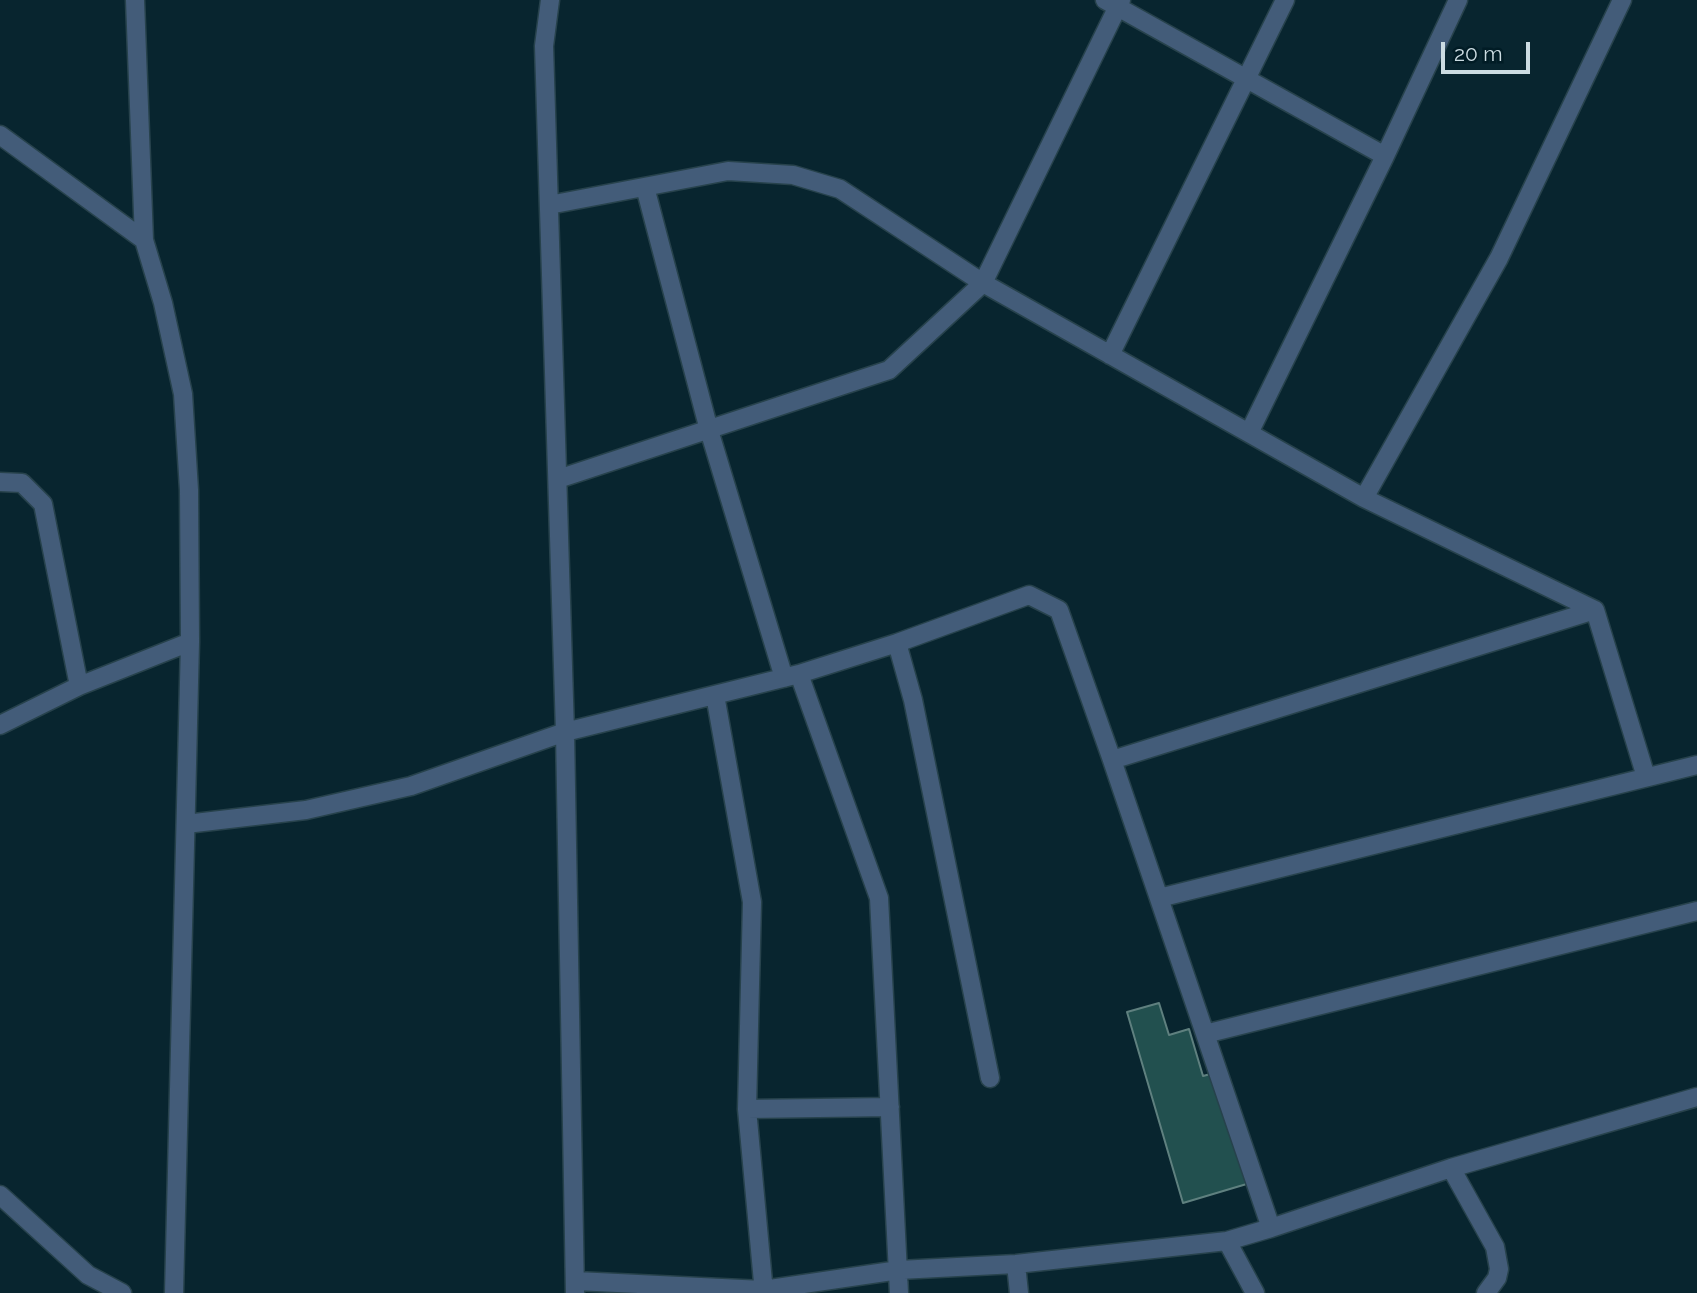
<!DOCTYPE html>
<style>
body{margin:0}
#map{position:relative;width:1697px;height:1293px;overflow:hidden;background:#08252f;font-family:Raleway,sans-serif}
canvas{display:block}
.scale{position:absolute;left:1441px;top:42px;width:89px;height:32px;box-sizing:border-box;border:4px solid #ccdce2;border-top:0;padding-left:9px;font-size:21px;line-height:24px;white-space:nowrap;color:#ccdce2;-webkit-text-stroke:5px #011c25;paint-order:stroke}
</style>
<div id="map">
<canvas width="1697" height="1293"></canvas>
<div class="scale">20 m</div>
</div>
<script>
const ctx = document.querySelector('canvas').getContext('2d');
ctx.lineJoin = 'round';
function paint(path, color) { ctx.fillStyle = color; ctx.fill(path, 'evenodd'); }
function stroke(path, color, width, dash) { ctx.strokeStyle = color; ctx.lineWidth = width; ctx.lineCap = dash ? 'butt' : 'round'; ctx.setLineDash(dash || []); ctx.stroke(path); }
const building = new Path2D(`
 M1159 1003 1169 1035 1189 1029 1203 1076 1218 1072 1250 1183 1183 1203 1127 1012Z`);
const minor = new Path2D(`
 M135 0 144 240 163 303 183 394 189 490 190 642 174 1293
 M550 0 544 46 565 732 575 1293
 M1105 0 1385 156 1249 433
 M1121 0 983 283 1364 498 1595 610 1112 760 1271 1228
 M0 135 144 240
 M1385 156 1458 0
 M645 187 709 430 784 678
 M549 205 728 171 793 175 840 189 983 283 889 370 558 479
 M1110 355 1285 0
 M0 482 22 483 43 504 79 686 0 725
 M1364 498 1499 258 1622 0
 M1595 610 1646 777
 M897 643 913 700 990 1078
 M799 674 897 643 1029 595 1059 610 1112 760
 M79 686 190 642
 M715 695 752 902 747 1109 890 1107
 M186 824 306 810 411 786 565 732 799 674 879 898 899 1293
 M1159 898 1697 765
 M1205 1034 1697 911
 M747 1109 764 1293
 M1451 1168 1495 1247 1499 1269 1497 1278 1486 1293
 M0 1195 88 1275 122 1293
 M1227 1241 1255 1293
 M1016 1264 1019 1293
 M576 1281 763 1290 899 1270 1016 1264 1227 1241 1271 1228 1451 1168 1697 1097`);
paint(building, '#22504f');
stroke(building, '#5f807f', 2);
stroke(minor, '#27424c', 21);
stroke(minor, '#435c79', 18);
</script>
